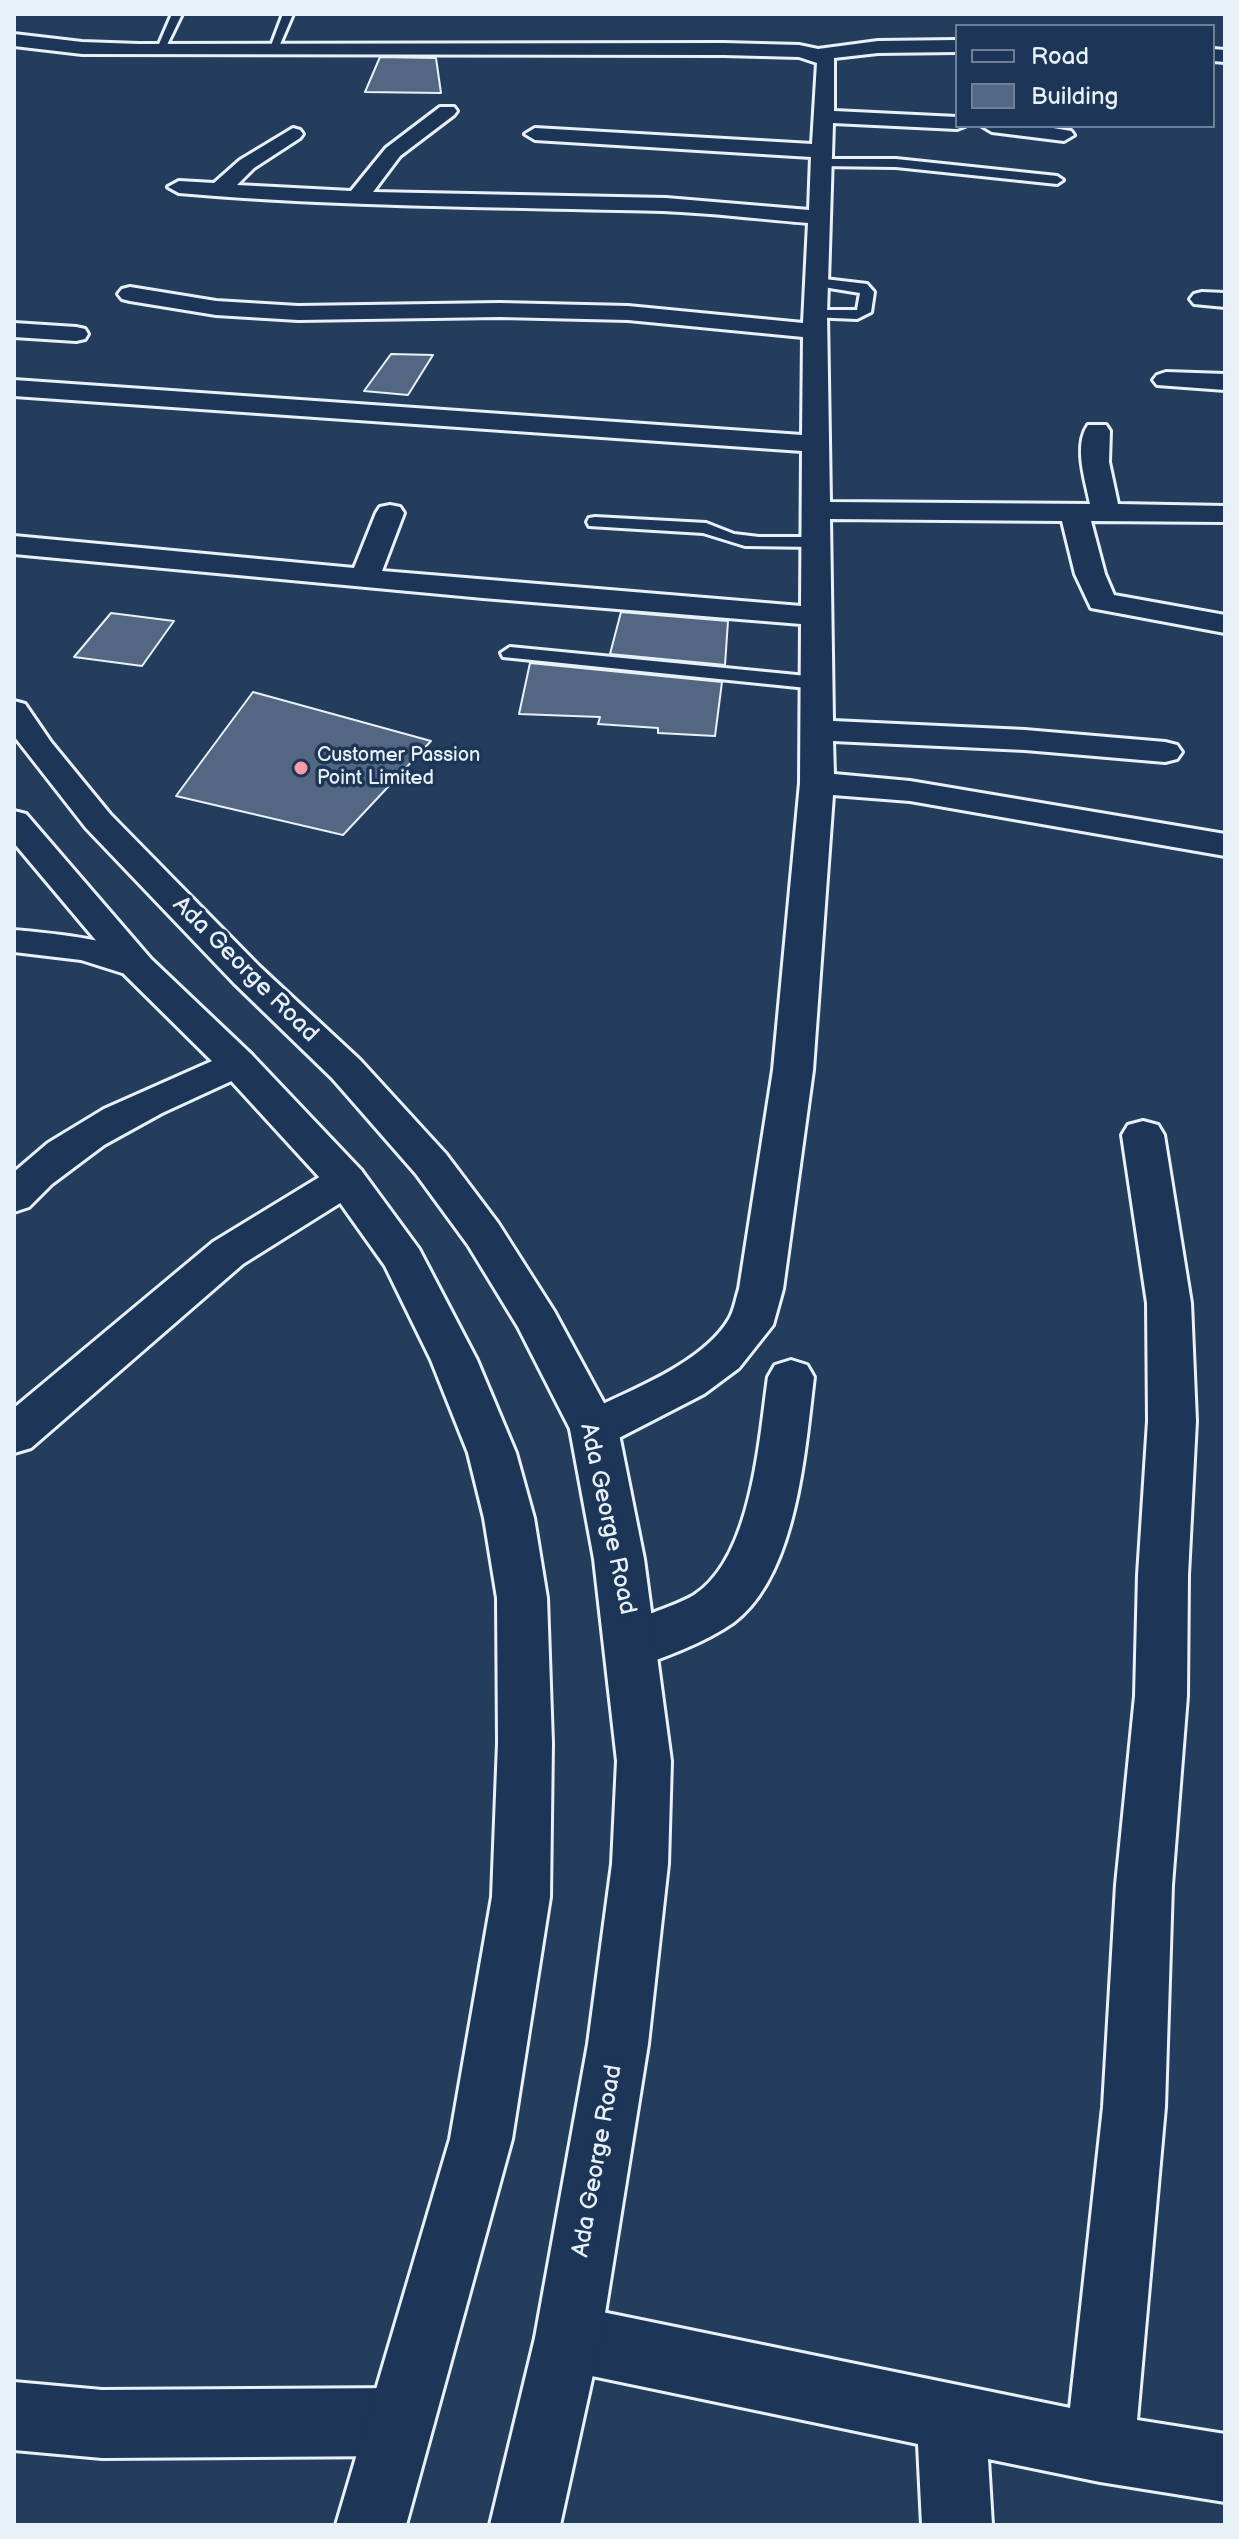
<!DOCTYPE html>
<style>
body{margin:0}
#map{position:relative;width:1239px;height:2539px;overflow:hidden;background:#253d5d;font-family:"Balsamiq Sans",sans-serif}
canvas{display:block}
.frame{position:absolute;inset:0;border:16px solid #e8f1f8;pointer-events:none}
.legend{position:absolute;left:955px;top:24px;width:260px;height:104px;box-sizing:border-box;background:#1d3557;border:2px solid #6e8097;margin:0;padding:10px 14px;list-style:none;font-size:24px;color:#e8f1f8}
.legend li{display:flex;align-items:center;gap:16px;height:40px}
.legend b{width:40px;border:2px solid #6e8097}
</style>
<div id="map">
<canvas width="1239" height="2539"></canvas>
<div class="frame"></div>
<ul class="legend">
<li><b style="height:10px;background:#1d3557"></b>Road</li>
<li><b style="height:22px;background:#536782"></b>Building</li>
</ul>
</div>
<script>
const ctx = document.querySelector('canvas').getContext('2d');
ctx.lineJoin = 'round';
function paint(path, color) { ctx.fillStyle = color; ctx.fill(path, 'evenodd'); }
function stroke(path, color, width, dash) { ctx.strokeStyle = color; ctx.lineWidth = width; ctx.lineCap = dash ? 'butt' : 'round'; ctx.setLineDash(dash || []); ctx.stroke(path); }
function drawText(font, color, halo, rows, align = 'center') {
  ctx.font = font + ' "Balsamiq Sans",sans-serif'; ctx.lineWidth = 7; ctx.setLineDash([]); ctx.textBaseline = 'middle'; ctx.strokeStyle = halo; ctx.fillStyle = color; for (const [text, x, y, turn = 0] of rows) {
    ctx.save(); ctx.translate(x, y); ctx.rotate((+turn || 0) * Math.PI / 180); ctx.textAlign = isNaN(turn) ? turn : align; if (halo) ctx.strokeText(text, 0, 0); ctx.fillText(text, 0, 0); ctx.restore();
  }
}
const building = new Path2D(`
 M380 57 436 58 441 93 365 92Z
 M391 354 433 355 408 395 364 391Z
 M621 612 728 621 725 665 610 654Z
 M111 613 174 621 142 666 74 657Z
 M530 663 722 682 715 736 658 733V728L598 724 600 717 519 714Z
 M253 692 431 741 343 835 176 796Z`);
const service = new Path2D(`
 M172 14H182L164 51H156Z
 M283 14H293L278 49 269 51Z
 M821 159H896L1057 176 1063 180 1057 184 896 167 817 166 815 163Z
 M816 278 867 284 874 292 871 312 857 319 810 317V311L815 310H857L860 293 811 285 809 282Z
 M595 517 706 523 734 534 759 537H816L825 542 816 547 745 546 703 533 589 526 587 522 589 518Z
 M510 647 817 677 826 683 817 689 503 657 501 653Z`);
const minor = new Path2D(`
 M14 34 82 42 139 44 724 43 799 45 818 49 878 41 957 40V52L878 53 834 58V111L957 117V126H965L957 129 833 123 827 314 830 502 1090 504C1086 482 1073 446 1088 425H1106L1110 431 1109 462 1118 504 1225 506V522L1091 521 1105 574 1114 595 1225 615V633L1091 608 1075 574 1062 521 830 519 833 721 1025 730 1165 742 1177 745 1182 752 1177 759 1165 762 1025 750 833 741 834 774 910 781 1225 834V856L910 801 833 795 813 1070 783 1289 773 1325 739 1368 704 1394 611 1442 594 1447 577 1442 570 1429 577 1416C624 1393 702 1365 729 1319 734 1311 736 1298 739 1289L773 1070 800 783 801 624 483 598 14 554V536L354 568 376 513 380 507 390 505 400 507 404 513 382 571 801 606 802 451 14 396V380L802 435 803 337 628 320 500 317 298 320 216 315 130 301 122 299 118 294 122 289 130 287 216 301 298 306 500 303 628 306 803 323 808 223C760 219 711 213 663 211 501 207 340 207 179 193L168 187 179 181 214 183 240 160 293 128 300 130 303 134 300 138 254 168 237 185 351 191 386 148 440 107H454L457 111 454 115 400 156 373 192 666 198 809 210 811 157 535 140 525 134 535 128 812 144 817 63 799 57 724 55 82 54 14 46Z
 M1213 49 1225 50V62L1213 61Z
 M982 126H1041L1071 131 1074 135 1064 141 992 132Z
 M1202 292 1225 293V307L1194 304 1190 299 1194 294Z
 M14 323 76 327 85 329 88 334 85 339 76 341 14 337Z
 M1166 372 1225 374V390L1157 385 1153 380 1157 375Z
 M14 930C47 933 138 940 157 967L151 975 138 978 81 960 14 952Z
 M237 1050 251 1054 257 1063 251 1072 162 1113 104 1145 52 1184 29 1207 14 1212V1172L48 1143 104 1109Z
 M1143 1121 1158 1125 1164 1135 1191 1303 1196 1421 1188 1575 1187 1696 1172 1885 1165 2107 1137 2420 1225 2434V2502L1100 2482 988 2459 992 2525H922L918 2444 568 2371 545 2361 535 2338 545 2315 568 2305 1070 2408 1103 2107 1116 1885 1135 1696 1138 1575 1148 1421 1147 1303 1122 1135 1128 1125Z
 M346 1166 361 1170 367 1180 361 1190 243 1264 31 1448 14 1453V1408L213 1242 331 1170Z
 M791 1360 807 1365 814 1377C805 1450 797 1576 733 1623 704 1643 665 1657 632 1669L614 1662 606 1647C608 1642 611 1634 615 1631 633 1617 672 1608 694 1595 752 1558 759 1440 768 1377L775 1365Z
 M14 2382 102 2390 400 2388 424 2398 434 2422 424 2446 400 2456 102 2458 14 2450Z`);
const secondary = new Path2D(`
 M14 701 25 704 51 742 110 814 260 967 360 1060 446 1154 498 1223 554 1311 618 1429 644 1559 671 1761 668 1864 648 2044 601 2338 560 2525H490L535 2338 588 2044 612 1864 617 1761 594 1559 570 1429 518 1327 468 1245 416 1174 332 1078 234 983 86 828 14 736Z
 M14 811 26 814 151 959 251 1054 361 1170 419 1249 477 1360 516 1453 534 1518 547 1598 552 1743 550 1897 512 2139 406 2525H336L450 2139 492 1897 498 1743 497 1598 484 1518 468 1453 431 1360 385 1266 331 1190 223 1072 125 975 14 843Z`);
const markers = [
 [301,768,8,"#ff9aa2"]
];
const farPoinames = [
 ["Customer Passion",317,756],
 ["Point Limited",317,779]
];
const streetNames = [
 ["Ada George Road",245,970,45],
 ["Ada George Road",607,1519,78],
 ["Ada George Road",598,2161,-80]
];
paint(building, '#536782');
stroke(building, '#e8f1f8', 2);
stroke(service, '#e8f1f8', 6);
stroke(minor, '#e8f1f8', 6);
stroke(secondary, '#e8f1f8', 6);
paint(service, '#1d3557');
paint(minor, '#1d3557');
paint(secondary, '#1d3557');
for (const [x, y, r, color] of markers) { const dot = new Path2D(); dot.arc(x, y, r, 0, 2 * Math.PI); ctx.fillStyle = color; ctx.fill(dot); stroke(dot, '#1d3557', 3); }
drawText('20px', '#e8f1f8', '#1d3557', farPoinames, 'left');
drawText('24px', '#e8f1f8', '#1d3557', streetNames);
</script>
